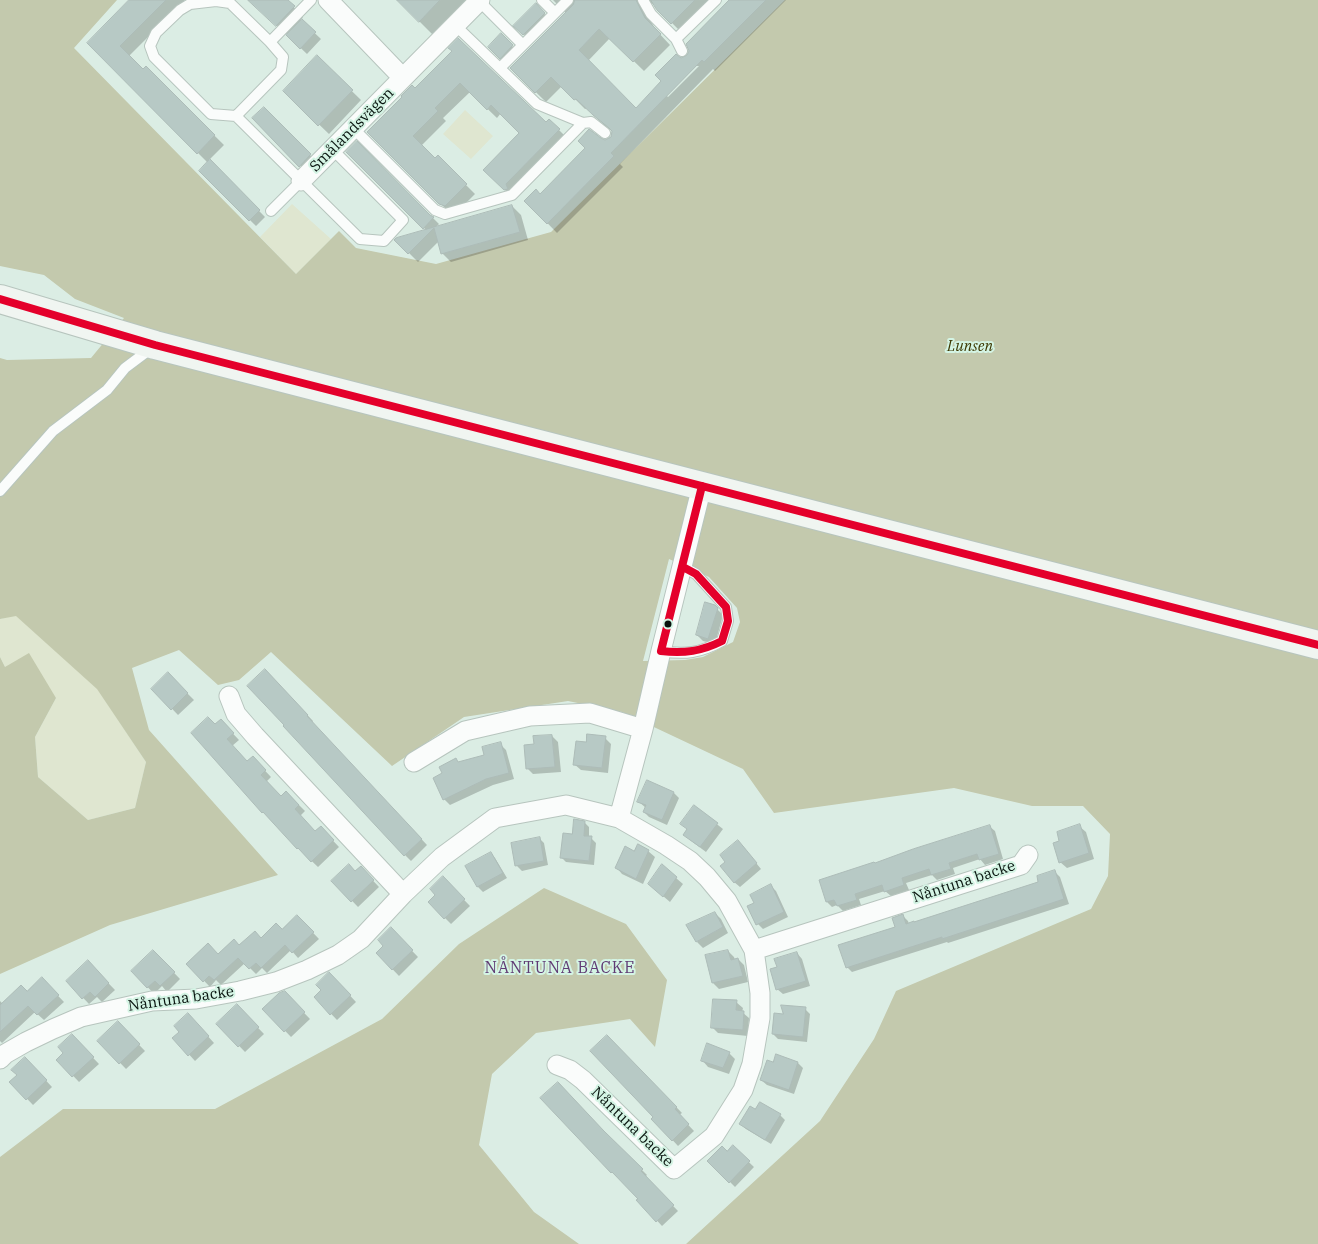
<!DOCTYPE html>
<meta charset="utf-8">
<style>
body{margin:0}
canvas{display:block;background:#dbede4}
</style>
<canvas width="1318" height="1244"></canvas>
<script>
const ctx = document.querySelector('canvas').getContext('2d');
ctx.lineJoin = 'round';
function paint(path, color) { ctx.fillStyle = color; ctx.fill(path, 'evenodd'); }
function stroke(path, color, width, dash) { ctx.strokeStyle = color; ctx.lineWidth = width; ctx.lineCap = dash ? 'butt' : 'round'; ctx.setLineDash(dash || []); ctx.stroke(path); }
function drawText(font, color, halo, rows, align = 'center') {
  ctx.font = font + ' "IBM Plex Serif",serif'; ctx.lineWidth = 4; ctx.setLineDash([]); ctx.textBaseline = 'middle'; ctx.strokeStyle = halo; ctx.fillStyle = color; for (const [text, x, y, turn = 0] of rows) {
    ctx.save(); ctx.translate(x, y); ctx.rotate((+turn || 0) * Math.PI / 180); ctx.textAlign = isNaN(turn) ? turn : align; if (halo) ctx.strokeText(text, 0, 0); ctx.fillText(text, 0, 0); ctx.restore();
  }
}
const green = new Path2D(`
 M465 110 493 136 471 159 443 134Z
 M292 204 331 239 296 274 260 237Z
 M16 615 97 688 146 762 135 808 88 820 38 777 35 737 56 698 5 667 0 657V619Z`);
const forest = new Path2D(`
 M0 0H117L74 48 296 274 339 231 356 248 436 264 551 232 785 0H1318V1244H686L820 1121 874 1039 896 991 1091 909 1108 876 1110 834 1083 806H1032L954 788 774 813 743 769 622 712 568 701 464 717 392 766 271 652 239 680 218 685 179 650 132 668 149 730 278 875 110 925 0 974V657L5 667 29 653 56 698 35 737 38 777 88 820 135 808 146 762 97 689 16 616 0 619V358L7 360 91 358 124 318 75 299 44 275 0 266ZM669 559 709 577 737 608 740 622 733 642 703 657 685 660 643 661Z
 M544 888 626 924 667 980 655 1047 630 1019 536 1033 492 1074 479 1145 534 1212 579 1244H0V1157L63 1109H215L382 1019 459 944Z`);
const shadow = new Path2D(`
 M131 0H185L129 56 143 71 146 68 224 145 209 160 265 217 256 226 200 171 208 163 88 43Z
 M250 0H287L303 17 301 20 321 39 307 54Z
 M398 0H466L472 6 438 40Z
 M553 0H715L682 33 658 9 654 4 650 3 647 15 656 30 670 45 644 71 610 38 588 61 636 110 681 59 688 56 731 0H786L715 71 713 69 620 164 623 167 557 233 526 201 540 196 587 148 603 141 609 140 613 134 612 131 604 125 587 108 585 109 562 86 546 102 511 68 566 13ZM695 66H699L668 97 666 95Z
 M537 6 550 20 530 40 515 26Z
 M501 35 518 52 507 64 489 47Z
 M453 51 546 123 549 120 568 139 515 193 516 198 514 199 485 170 521 133 501 113 497 118 470 92 443 118 446 121 421 146 435 160 438 157 475 194 454 215 450 213 369 132 415 90Z
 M317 57 361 100 329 134 284 91Z
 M264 109 320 165 310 175 254 118Z
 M348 152 433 218 439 224 435 228 512 206 521 215 528 240 451 262 442 253 439 241 418 262 396 240 426 230Z
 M714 606 723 615 715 644 703 641 697 635Z
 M168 674 194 700 178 715 153 689Z
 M271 676 313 721 312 723 427 845 411 861 405 855Z
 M221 721 239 740 232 746 248 763 253 758 271 777 266 782 281 797 286 792 305 811 300 816 315 833 321 828 339 847 318 867 298 848 216 726Z
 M552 736 558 742 561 772 533 774 527 768 536 745Z
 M605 738 611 744 608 773 581 770 574 764Z
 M500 744 506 750 514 779 493 785 450 805 444 799 459 763 486 756Z
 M648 782 674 793 679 798 667 825 649 817 644 812 646 808 639 802Z
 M695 807 723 829 706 852 690 840 688 830Z
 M584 822 589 827V837L591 838 596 843 594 865 566 862 561 857 573 836Z
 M989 826 995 831 1003 859 985 865 980 859 953 868 955 874 937 880 932 875 906 883 909 890 891 896 885 891 859 899 861 905 843 911 837 905 832 907 827 902 875 864Z
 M1079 826 1086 832 1094 859 1067 868 1060 862 1061 841Z
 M539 838 544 843 548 865 522 871 517 866Z
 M743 847 761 869 740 887 734 882 727 862Z
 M648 851 655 857 643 884 622 874 616 867 635 853Z
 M490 853 495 858 507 878 483 892 478 887 467 867Z
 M662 866 683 884 670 902 649 884Z
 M361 868 379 887 358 907 333 881 356 873Z
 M1055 872 1060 877 1069 904 948 943 947 942 852 972 847 967 896 928 903 916 908 921 909 924 1040 883Z
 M443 878 470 906 451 924 429 902 437 895Z
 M771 886 776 891 788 917 763 929 758 924 755 903Z
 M715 913 721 919 728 933 703 948 697 942Z
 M297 916 319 939 298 958 291 950 267 973 262 968 256 974 245 963 221 985 216 980 210 987 188 964 218 956 282 931Z
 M391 929 418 957 399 976 377 953 385 946Z
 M153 951 180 979 167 992 162 986 154 994 133 971Z
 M728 951 734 957 735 960 738 959 744 965 748 982 719 989 713 983Z
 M797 953 802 959 810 986 783 994 777 989 779 968Z
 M88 962 115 990 102 1002 97 997 89 1004 67 981Z
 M329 973 356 1002 337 1020 315 997 323 990Z
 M42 979 64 1002 44 1020 35 1012 2 1043 0 1041V1001L3 1004 27 993Z
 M284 992 310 1019 291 1037 264 1009Z
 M736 1002 743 1008 742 1012 749 1018 748 1036 718 1033 712 1027Z
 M237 1006 264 1034 245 1052 218 1024Z
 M805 1009 810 1014 807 1042 778 1039 773 1034Z
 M188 1014 214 1043 195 1061 174 1038 181 1032Z
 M118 1023 145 1051 126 1069 99 1041Z
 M72 1036 99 1064 79 1082 58 1060 65 1053Z
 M607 1036 682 1113 679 1115 694 1131 678 1146 653 1119 655 1117Z
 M729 1053 735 1059 729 1074 708 1067 702 1060Z
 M25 1058 52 1087 33 1105 11 1082 18 1075Z
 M798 1063 803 1068 794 1094 767 1085 761 1080 774 1064Z
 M542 1098 608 1136 647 1175 645 1177 678 1211 662 1226 638 1200 639 1199 618 1176 617 1177 612 1172Z
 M756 1111 780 1115 785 1120 771 1144 746 1129 741 1124Z
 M733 1147 754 1167 735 1187 709 1161 727 1153Z`);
const building = new Path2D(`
 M129 0H166L120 46 143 69 146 66 215 135 197 154 87 43Z
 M248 0H288L295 6 276 26Z
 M397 0H440L419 22Z
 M575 0H636L645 18 661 34 633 62 599 29 579 50 636 108 661 81 655 75 676 54 681 58 687 55 689 51 686 44 729 0H766L704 62 702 60 611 153 614 156 547 224 524 201 536 189 540 194 585 148 578 141 589 129 601 138 605 140 611 137 612 131 609 128 593 115 576 99 574 100 551 77 535 93 510 68 573 5Z
 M651 0H695L671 24 657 10Z
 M536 3 545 13 523 35 513 26Z
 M302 19 316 32 300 49 286 35Z
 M501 33 513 45 500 59 488 47Z
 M458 38 546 122 549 119 560 129 506 184 508 189 504 190 483 170 519 133 491 105 487 110 460 83 435 108 438 111 413 136 435 158 438 155 467 184 445 206 439 204 367 132 402 97 401 96 412 85 415 88 452 51 448 48Z
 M317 55 353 90 318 126 283 91Z
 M264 107 311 154 299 167 252 118Z
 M357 141 430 215 434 217 423 229 346 152Z
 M210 159 260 210 249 221 199 171Z
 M512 205 520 232 441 254 434 228 408 254 394 240 396 238Z
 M705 602 715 605 718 608 708 639 696 635Z
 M265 669 308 715 307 716 422 839 404 856 283 726 284 725 247 686Z
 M168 672 188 693 171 710 151 689Z
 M208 717 215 724 221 719 234 733 227 739 247 761 253 756 266 770 261 775 281 796 286 791 299 805 295 809 315 831 321 826 334 840 311 862 298 848 297 849 263 812 262 813 191 733Z
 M587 734 606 736 602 768 573 765 576 741 586 742Z
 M552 735 555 767 526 769 524 745 534 744 533 736Z
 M501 742 509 773 486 779 443 800 433 778 442 773 439 767 456 758 458 762 484 755 482 747Z
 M647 780 674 792 662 820 643 812 646 805 637 802Z
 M694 805 718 823 700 847 683 835 687 829 680 824Z
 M574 819 585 821 584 836H592L589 861 560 858 563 833 572 834Z
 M1080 824 1089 853 1059 863 1053 843 1059 841 1057 832Z
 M990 825 999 854 979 860 977 854 949 863 951 869 931 875 929 869 902 878 904 885 884 892 882 885 855 894 857 900 837 906 834 900 826 902 819 880 874 862 875 863 913 849Z
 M540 837 544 861 515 866 511 843Z
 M738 840 757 863 734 883 720 866 725 862 720 855Z
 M638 844 649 850 636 879 615 868 625 846 634 851Z
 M491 852 503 873 477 887 465 866Z
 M349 864 355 871 361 866 374 880 351 902 331 881Z
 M662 864 677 877 663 897 648 884Z
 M1055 870 1064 899 942 939V937L846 968 838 945 895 927 892 918 903 914 906 924 914 921V922L1038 882 1037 876Z
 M443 876 465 899 444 919 428 902 435 895 430 889Z
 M771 884 784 912 756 925 747 906 754 903 750 895Z
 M715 912 723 927 696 942 686 925Z
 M297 915 314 932 292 953 285 945 261 968 256 963 249 969 238 958 214 980 209 976 203 982 186 964 208 943 218 954 234 939 239 945 255 931 261 938 276 923 282 929Z
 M391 927 413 950 392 970 376 953 383 946 378 940Z
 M153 950 175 972 160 986 155 981 147 988 131 971Z
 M728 950 731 960 738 958 743 976 712 983 705 955Z
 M797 952 806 981 776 990 770 969 777 967 774 959Z
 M88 960 109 983 95 997 90 992 82 999 66 981Z
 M329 972 351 995 330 1015 314 997 321 990 316 985Z
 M42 977 59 995 37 1015 28 1006 0 1032V1005L21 985 27 991Z
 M285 991 305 1012 284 1032 262 1009 279 993Z
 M713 999 737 1000 736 1010 744 1011 743 1030 711 1028Z
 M237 1004 259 1027 238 1047 216 1024Z
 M781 1005 806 1007 803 1037 772 1034 774 1013 783 1014Z
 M188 1013 209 1036 188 1056 172 1038 179 1032 174 1026Z
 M118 1021 140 1044 119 1064 97 1041Z
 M72 1034 94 1057 72 1077 56 1060 63 1053 58 1047Z
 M607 1035 677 1107 675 1109 689 1124 672 1141 651 1119 653 1117 590 1051Z
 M707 1043 730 1052 723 1068 701 1061Z
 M776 1054 798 1062 789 1090 760 1080 767 1060 773 1062Z
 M25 1057 47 1080 26 1100 9 1082 17 1075 11 1070Z
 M558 1082 604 1131 643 1169 641 1171 674 1205 656 1222 636 1200 638 1199 612 1172 611 1173 540 1098Z
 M760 1102 781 1114 765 1140 739 1124 750 1106 755 1109Z
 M733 1145 750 1161 729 1183 707 1161 722 1146 727 1151Z`);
const lane = new Path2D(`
 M542 0 555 13
 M643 0 651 14 676 39 682 51
 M479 1 523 45
 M455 25 537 104 583 123 591 122 605 133
 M676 39 716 0
 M270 42 311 0
 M500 68 568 0
 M236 116 211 114 154 57 150 46 156 33 180 10 190 4 216 1 230 3 270 42 283 57 281 70 236 116 360 239 384 241 403 220 332 149
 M353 128 435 210 445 214 512 195 583 123
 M271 211 301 181
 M0 491 53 431 107 390 125 368 153 347
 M661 651C685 655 700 653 722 641L728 621 726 607 696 574 683 567`);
const street = new Path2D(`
 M328 0 403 78
 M301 181 480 0
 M229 696 236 714 255 736 403 894
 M414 762 465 731 530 716 590 713 643 729
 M619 818 643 729 661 651 702 486
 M754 950 1021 865 1028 855
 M0 1059 5 1054 26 1042 53 1029 81 1017 152 1001 196 999 240 991 276 982 307 970 338 955 361 939 403 894 442 857 495 818 566 805 619 818 666 845 690 861 707 877 727 901 754 950 760 993V1018L752 1064 743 1090 714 1136 674 1169 583 1080 570 1070 557 1065`);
const secondary = new Path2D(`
 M0 299 155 345 1318 645`);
const bus1 = new Path2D(`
 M0 299 155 345 1318 645
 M661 651 702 486
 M661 651C684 654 702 651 722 641L728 621 726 607 696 574 683 567`);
const markers = [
 [668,624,4.5,"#08130e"]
];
const streetNames = [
 ["Smålandsvägen",352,130,-45],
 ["Nåntuna backe",964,882,-18],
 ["Nåntuna backe",181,999,-8],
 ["Nåntuna backe",632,1127,44]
];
const parkNames = [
 ["Lunsen",970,347]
];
const neighbourhoodNames = [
 ["NÅNTUNA BACKE",560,968]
];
paint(green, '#dfe6d0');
paint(forest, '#c3c9ad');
paint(shadow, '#0003');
paint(building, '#b7c9c5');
stroke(building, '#adbcb8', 1);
stroke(lane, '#b7c5be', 12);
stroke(street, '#b7c5be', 21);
stroke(secondary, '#b7c5be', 30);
stroke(lane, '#fafcfb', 10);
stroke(street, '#fafcfb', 19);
stroke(secondary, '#f0f5f1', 28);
stroke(bus1, '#e4002b', 8);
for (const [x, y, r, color] of markers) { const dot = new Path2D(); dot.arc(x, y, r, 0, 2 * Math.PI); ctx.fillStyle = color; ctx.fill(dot); stroke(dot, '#d4f4e4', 2); }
drawText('15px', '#08130e', '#d4f4e4', streetNames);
drawText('italic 15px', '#3c3700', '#d4f4e4', parkNames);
ctx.letterSpacing = '1px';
drawText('16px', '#603b74', '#d4f4e4', neighbourhoodNames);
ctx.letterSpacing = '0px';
</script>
